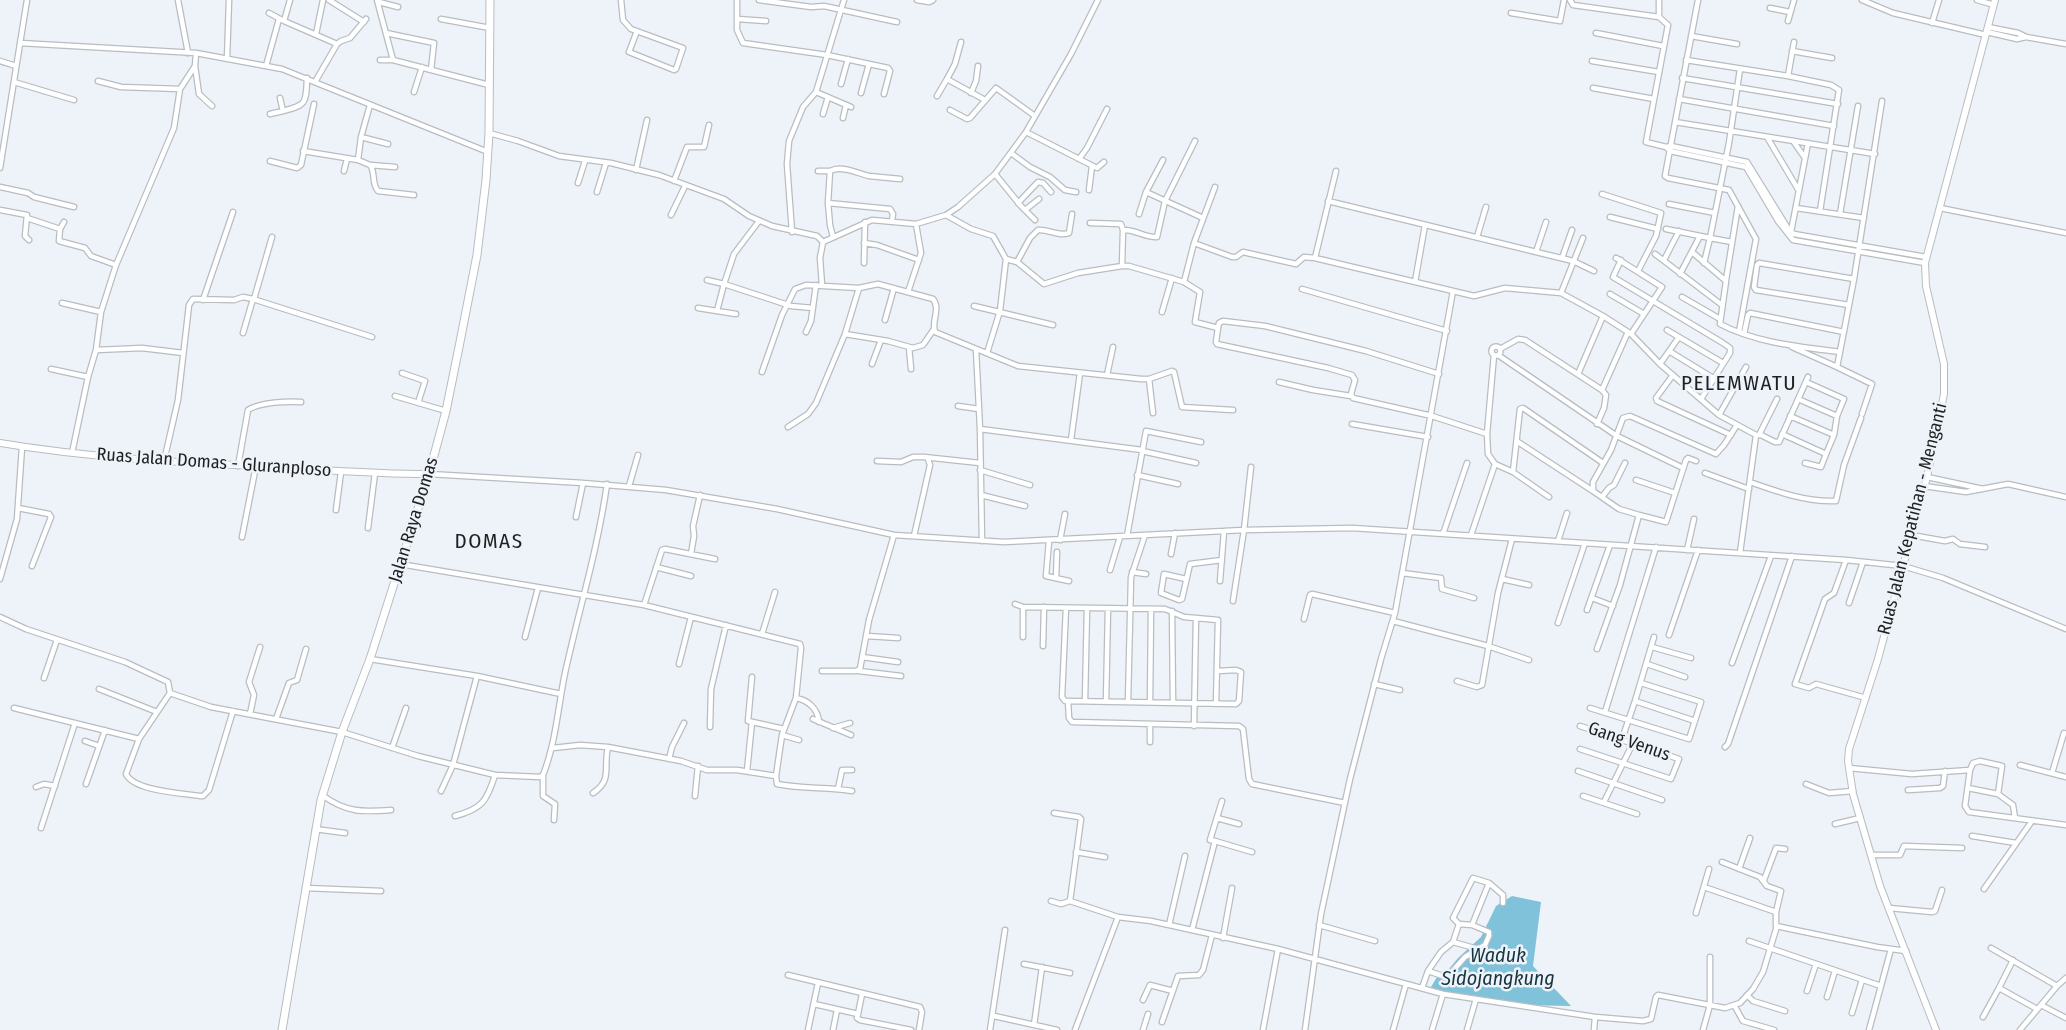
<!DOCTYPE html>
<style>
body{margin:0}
canvas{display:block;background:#edf3f8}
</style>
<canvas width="2066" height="1030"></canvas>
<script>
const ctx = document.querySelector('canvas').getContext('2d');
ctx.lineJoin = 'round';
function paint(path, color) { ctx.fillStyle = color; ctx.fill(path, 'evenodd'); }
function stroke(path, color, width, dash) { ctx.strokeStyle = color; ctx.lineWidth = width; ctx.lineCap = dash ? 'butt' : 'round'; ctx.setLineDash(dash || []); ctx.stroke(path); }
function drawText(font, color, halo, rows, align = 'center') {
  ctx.font = font + ' "Fira Sans Condensed",sans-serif'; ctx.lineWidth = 5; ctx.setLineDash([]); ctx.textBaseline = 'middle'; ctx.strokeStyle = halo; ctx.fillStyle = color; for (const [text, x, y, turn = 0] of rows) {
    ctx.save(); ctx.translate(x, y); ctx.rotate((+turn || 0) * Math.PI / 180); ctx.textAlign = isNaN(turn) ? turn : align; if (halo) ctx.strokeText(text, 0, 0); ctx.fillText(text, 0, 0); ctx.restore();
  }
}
const water = new Path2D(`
 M1512 896 1541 902 1533 966 1571 1006 1521 1005 1453 995 1431 987 1440 972 1449 969 1458 958 1481 937 1496 906Z`);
const minor = new Path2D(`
 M178 0 188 53
 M329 0 364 22
 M377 0 393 60 489 85
 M621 0 623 20 631 29 683 48 676 69 674 70 629 52 637 31
 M737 0V30L743 43 827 55 888 68 890 71 884 94
 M759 0 811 7 824 6 897 22
 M917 0 929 2 933 0
 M1570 0 1573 5 1659 17
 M1659 0V17L1668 25 1646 142 1666 147
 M1698 0 1665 176 1668 178 1729 190 1756 239 1739 332
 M1862 0 1893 13 1986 35
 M1977 0 1994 5
 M379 2 398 7
 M1770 8 1790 12
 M269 13 284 21 337 44 315 82
 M1511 13 1560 21 1564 0
 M441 19 490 28
 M737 19 766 21
 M284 21 290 0
 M1788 21 1794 0
 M1932 23 1939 0
 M1988 27 2018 33 2026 37 2066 44
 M1987 32 2017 39 2026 37
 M386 33 434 43 431 70
 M1596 33 1663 46
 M316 34 323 0
 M1691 36 1737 44
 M961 42 955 64 947 79 985 100
 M20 43 196 53 282 69 488 152
 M337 44 341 41 350 38 366 19
 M1792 51 1832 58
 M227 59 229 0
 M380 60H393
 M1686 60 1788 76 1831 85 1839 90 1820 211
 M0 61 16 66
 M1592 61 1659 72
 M195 66 199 94 212 106
 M266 66 279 19
 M1788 76 1794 42
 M1682 78 1838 104
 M98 81 121 87 180 89
 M14 82 74 100
 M841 84 848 59
 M1593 88 1654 99
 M414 92 422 67
 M816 92 851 107
 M861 93 869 64
 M971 93 976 81 978 66
 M937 96 947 79
 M280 98 283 111C307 105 306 103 307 78
 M1679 99 1834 126
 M370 105 361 137 358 160 370 165 395 167
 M950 110 967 119 970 118 996 88 1035 116
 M270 114 283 111
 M823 114 828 97
 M843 118 846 105
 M1675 122 1875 154
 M1026 132 1097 168 1104 162
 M489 133 518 141 559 156 611 163 659 175 724 199 749 216 772 226 817 236 823 242 872 220 916 224 946 215 958 207 995 174 1026 132 1071 54 1098 0
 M361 137 388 144
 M1767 137 1799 191
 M1793 141 1805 158
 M303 151 358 160
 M1011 153 1030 167 1050 177 1065 190 1076 192
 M1079 159 1087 148 1107 109
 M270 161 297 168 301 165 314 104
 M370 165C376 173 371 183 378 191L414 195
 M0 168 27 0
 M636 170 647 120
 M344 171 347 159
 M818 171H830L828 203
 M830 171C842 165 857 173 869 176 879 177 890 178 900 179
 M1336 171 1315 258 1474 296 1505 288 1561 293 1603 316 1631 334 1660 364 1719 415 1756 435 1740 553
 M995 174 1021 206 1035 220
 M674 181 687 147H704L709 125
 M578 183 585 161
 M0 187 28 193 34 197 74 207
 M1089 190 1092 166
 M597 192 606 163
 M1146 192 1203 218
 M1602 194 1661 213 1656 236 1638 271
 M1328 201 1573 261 1594 271
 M1018 203 1038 182 1043 183 1051 192
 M1669 204 1715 213
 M1796 208 1864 218
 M1940 208 2066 233
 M0 210 27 215 25 236 29 240
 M1025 210 1039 199
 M1139 214 1146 192 1163 160
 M1840 214 1858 106
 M671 215 685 186
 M946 215 971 229 993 236 1006 259 1017 262 1044 284 1078 273 1122 266H1129L1184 282 1200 292 1195 322 1218 328 1216 342 1217 344 1328 368 1352 375 1355 380 1351 394 1353 398 1432 416 1487 434
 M1610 217 1658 229
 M27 218 60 229
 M759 221 734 254 724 284 791 306 813 308
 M64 222 60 229 59 241 85 248 91 256 116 265
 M1090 223 1121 224 1123 230
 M1666 229 1710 238 1729 143 1740 69
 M792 232 787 164 789 141 803 107 816 92 844 0
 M1791 232 1808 143
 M833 237 830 225 828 203 890 209 893 214 892 221
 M1477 237 1486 207
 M864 243 877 245 919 260
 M1194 243 1232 257H1236L1243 252 1296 264 1304 257 1315 258
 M1536 252 1546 222
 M1692 252 1726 281 1720 324C1756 343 1801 347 1840 352
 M1655 254 1722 305
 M1562 258 1572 230
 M1616 258 1662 287 1631 334
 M1621 260 1613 277 1723 343 1730 348V353L1701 399
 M1664 260 1679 231
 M1017 262 1030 238 1038 230C1049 229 1059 237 1069 233L1072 214
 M864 263 865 222
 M1704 263 1710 238 1732 242
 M1925 263 1793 240 1778 221 1746 167 1670 151 1666 147 1671 146 1747 162 1789 230 1794 234 1926 257
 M1122 266 1123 230C1135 229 1145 238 1157 237L1165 201 1195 141
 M1680 274 1700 236
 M707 280 724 284 717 311
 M1726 280 1738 206
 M1184 282 1194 243 1215 187
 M1415 282 1425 225
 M822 285 820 258 823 242
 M1302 289 1447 331
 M908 292 921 253 916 224
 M1561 293 1583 238
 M1610 294 1644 314
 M1682 297 1720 319
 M254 299 272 237
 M203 300 233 212
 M62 303 101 312
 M1849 305 1756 290 1754 287 1757 265 1759 263 1854 279
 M974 306 1053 325
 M698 308 736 314
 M1162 312 1172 278
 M885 320 894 288
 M1218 328 1219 323 1223 321 1265 326 1366 351 1439 374
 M1667 330 1723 363
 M806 332 811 321 816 285
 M243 333 253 299
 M845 334 888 341 913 348 923 345 934 329
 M1744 334 1748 315 1750 313 1844 332
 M1491.5 351a4.5 4.5 0 1 1 9 0a4.5 4.5 0 1 1-9 0Z
 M909 347 911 369
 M1792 347 1837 367
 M976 349 980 429 982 541
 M1500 349 1518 339 1525 340 1602 390
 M96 350 142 348 183 353
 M1669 351 1713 378
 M987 353 1000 311 1006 259
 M1494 355 1487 434 1488 454 1495 464 1513 472 1549 497
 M1498 355 1617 436 1683 468
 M872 364 881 340
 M1660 364 1679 337
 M51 369 88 377
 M762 372 782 315 795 289 806 285 859 288 878 284 933 299C941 309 931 321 935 332L1018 366 1141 379H1149L1172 371 1174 372 1182 407 1233 410
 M402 373 425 381 418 403
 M1578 374 1603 316
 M1107 375 1113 347
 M1673 375 1656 398 1657 401 1731 435
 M1149 379 1153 413
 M1279 382 1313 390 1351 396
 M1806 382 1844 399 1837 416 1834 435 1826 454
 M395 396 446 411
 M1798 399 1837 416
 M958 406 979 409
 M1862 414 1872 384 1837 367 1854 279 1882 101
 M1719 415 1746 367
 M1790 416 1834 435
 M1352 424 1428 437
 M1597 424 1604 408 1606 395 1602 390 1628 332
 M788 427 808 414 816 403 845 334 859 288
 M980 429 1142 450
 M1782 434 1826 454 1821 467 1805 463
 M1756 435H1761L1775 442H1779L1808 377
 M1759 435 1777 399
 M1071 440 1080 373
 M1518 442 1593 491
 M1142 451 1196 463
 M72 453 88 377 96 350 101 312 116 265 174 128 180 89 195 66 196 53
 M164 461 178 400 189 305 193 299 234 300 243 297 253 299 372 337
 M877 461 901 462 913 457H924L980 463
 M238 466 248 410C260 402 288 401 301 402
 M980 470 1030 485
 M1513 472 1520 409 1523 408 1603 463
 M1705 473 1749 489
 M429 474 583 483 666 490 777 509 894 535 1004 542 1244 530 1352 528 1846 560 1903 566 1943 578 2066 629
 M1137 475 1178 484
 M1927 477 1983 489
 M1636 480 1675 493
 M1750 482C1778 492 1806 502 1836 501L1844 465 1861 418
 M629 486 638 455
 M1924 486 1966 492 2008 484 2066 497
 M981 495 1025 506
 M1602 497 1609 488 1614 485 1625 463
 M18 508 49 514 51 517 32 566
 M336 510 341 472
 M1639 515 1666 522 1686 460 1688 458 1696 461
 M576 517 583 483
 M368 528 375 473
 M1443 534 1467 463
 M1471 535 1495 464
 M1911 535 1945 541 1953 539 1960 544 1985 547
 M914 536 930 465 928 459
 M1127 536 1146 431 1201 442
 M242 537 256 466
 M1060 540 1065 514
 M1049 541 1046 576 1069 581
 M1558 541 1567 513
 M1687 550 1694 519
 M691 554 694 536 693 526 700 495
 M1171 554 1175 533
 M1846 560 1834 593 1825 599 1795 684 1809 688 1816 684 1866 698
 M400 564 644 605 800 644 801 648 796 698 782 735 776 776 777 784C802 789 827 787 852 791
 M656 567 691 576
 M1110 570 1120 537
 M1132 572 1146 574
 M1402 573 1441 578 1442 589 1474 598
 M1056 578 1057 552
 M0 579 17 519 22 447
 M1186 579 1164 574 1161 593 1179 600 1182 599 1190 564 1222 560
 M1502 579 1529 585
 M1220 581 1224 531
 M1592 598 1613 606
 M1233 601 1244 530 1251 467
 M1849 603 1863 562
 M1015 604 1023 607 1165 609 1184 617 1218 620 1216 704
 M644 605 662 550 665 549 715 559
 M1066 608 1062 697 1065 701H1068
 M1587 610 1610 545
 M1172 611 1173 702
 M0 617 26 629 125 662 168 682 170 693 139 739 126 774C134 791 181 793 200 796H203L209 790 233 711
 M1304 619 1310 595 1312 594 1395 613
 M1393 621 1488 646 1529 660
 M1558 623 1585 543
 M762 634 775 592
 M1669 635 1698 550
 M867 636 898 638
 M525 637 538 588
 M1023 637V607
 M1043 646 1044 607
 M1652 647 1691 658
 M1597 649 1620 585 1639 515 1619 509 1593 491V482L1611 450 1623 418 1630 416 1716 454 1724 445 1737 425
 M862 657 898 662
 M370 659 477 676 561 694
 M1732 663 1771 556
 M679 664 691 617
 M1647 664 1685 677
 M822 671H856L860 669 869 620 894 535
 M859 671 901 676
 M1218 671 1236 670 1241 672 1239 701 1236 704 1068 701 1069 718 1072 722 1239 726 1243 729 1249 779 1252 784 1345 803
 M752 677 748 721 784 729
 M44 678 57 640
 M1457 681 1477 687 1482 685 1498 593 1512 539
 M1374 684 1400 690
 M99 689 157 712
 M170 693 211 707 342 732 418 756 495 775 540 777 543 775C556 742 558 707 565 673 579 610 598 548 607 484
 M796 698C808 700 818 709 819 722
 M1085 701 1087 608
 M1635 701 1695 721
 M1106 702 1108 608
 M1128 702 1131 577 1145 535
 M1150 702 1151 609
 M14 708 139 739
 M1590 708 1689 739 1701 702 1641 683
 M1605 712 1656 547
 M250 714 254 695 249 682 260 647
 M276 719 289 683 297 680 306 649
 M813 719 851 735
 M1194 726 1196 618
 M1580 726 1679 759 1671 779 1580 749
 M710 727 711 689 726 625
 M833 728 850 723
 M782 735 799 740
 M1622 739 1635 701 1654 637
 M85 741 99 746
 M1150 742V724
 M1725 747 1728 744 1792 556
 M392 748 406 708
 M553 748 580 745 608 747 681 761 707 770H737L776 776
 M669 759 672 747 684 723
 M2020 765 2066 777
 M1849 768 1912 774 1970 770
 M747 771 752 722
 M1578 771 1662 800
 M2052 773 2064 733
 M543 775V796L555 804 554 820
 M86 784 105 730
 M1806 784 1829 793 1853 791
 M36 787 44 784 55 786
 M1968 788 1998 794 2013 805 2015 818
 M838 789 842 770H852
 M1908 790 1940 788 1943 786 1945 771
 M441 791 453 765 477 676
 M593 793C613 780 603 767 608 747
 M1998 794 2002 766 1980 761 1973 763 1970 770 1965 806 1969 812 2066 825
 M322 795C347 813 362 812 391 810
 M695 796 698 766
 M1583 796 1637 814
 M1604 802 1633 743
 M1054 813 1079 817 1081 819 1070 901
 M455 816C482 809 487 801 495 775
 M1217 818 1239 824
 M1835 824 1860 818
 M41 828 75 723
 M315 829 345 833
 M1972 836 2016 843
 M1215 841 1252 852
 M1076 852 1105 857
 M1871 855H1900L1904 846 1962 848
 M1722 862 1760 877 1767 886 1781 891 1776 912V926L1877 947 1906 951
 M1739 869 1750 838
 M1764 880 1776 848 1785 849
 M1704 887 1776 912
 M305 888 381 891
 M1984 889 2032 821
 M1051 901 1061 904 1070 901 1118 917 1151 921 1278 949 1443 994 1595 1017 1643 1021 1651 1019 1656 997 1658 995 1725 1008 1740 1003 1753 989 1763 972 1777 926
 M1889 908 1932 912 1935 911 1942 890
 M1696 913 1709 869
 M1459 924 1453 918 1473 878 1489 883 1503 895V903
 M1169 925 1185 856
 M1319 925 1375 941
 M1472 925 1489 883
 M1192 930 1215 841 1210 840 1222 801
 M1223 938 1232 888
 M1749 941 1881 986
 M1453 942 1478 949
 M1991 948 2057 986
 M2013 960 1999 988 2037 1009
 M1024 964 1070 973
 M788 975 920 1007 922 1012 919 1030
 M1422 988 1428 971 1443 976 1449 975 1465 957 1485 945 1489 936V932L1472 925 1459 924 1453 942 1441 952 1428 971
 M1807 991 1816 964
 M1747 995 1753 1001 1785 1011
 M1827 997 1835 971
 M1143 1000 1150 985 1173 991
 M814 1004 858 1014 862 994
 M1734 1005 1743 1021 1774 1030
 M2041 1005 2066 1018
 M1852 1013 1862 980
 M858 1014 857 1018 860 1020 911 1030
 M994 1016 1057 1030
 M1983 1017 1999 988
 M1162 1022 1178 976 1199 975 1203 970 1212 935
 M1034 1025 1042 967
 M808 1030 818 983
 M833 1030 837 1010
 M990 1030 1005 930
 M1075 1030 1118 917
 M1143 1030 1148 1014
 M1263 1030 1278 949
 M1305 1030 1321 914 1350 779 1381 659 1395 613 1453 291
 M1393 1030 1406 984
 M1432 1030 1443 994
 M1467 1030 1476 999
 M1594 1030 1595 1017
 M1703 1030 1710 1005V957
 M1869 1030 1891 949
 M2020 1030 2057 986 2066 978`);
const secondary = new Path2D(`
 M0 443C84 457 170 462 255 466 313 469 371 474 429 474
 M1936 1030 1880 886 1853 794 1848 761 1849 749 1878 659 1927 477 1944 394V364L1926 286 1925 263 1995 0`);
const trunk = new Path2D(`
 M282 1030 321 800 342 732 370 659 429 474 446 411 460 342 477 255 486 180 489 133 490 0`);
const streetNames = [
 ["Ruas Jalan Domas - Gluranploso",214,463,4],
 ["Ruas Jalan Kepatihan - Menganti",1913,519,-76],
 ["Jalan Raya Domas",414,520,-73],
 ["Gang Venus",1629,742,19]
];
const waterNames = [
 ["Waduk",1498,956],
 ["Sidojangkung",1498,979]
];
const quarterNames = [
 ["PELEMWATU",1739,384],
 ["DOMAS",489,542]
];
paint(water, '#81c2db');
stroke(minor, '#b8bdc2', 7);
stroke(secondary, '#b8bdc2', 8);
stroke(trunk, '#b8bdc2', 9);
stroke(minor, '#fff', 4.5);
stroke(secondary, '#fff', 6);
stroke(trunk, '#fff', 7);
drawText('18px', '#1e2022', '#edf3f8', streetNames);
drawText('italic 20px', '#163540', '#edf3f8', waterNames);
ctx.letterSpacing = '1.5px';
drawText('21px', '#1e2022', '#edf3f8', quarterNames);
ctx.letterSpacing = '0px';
</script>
